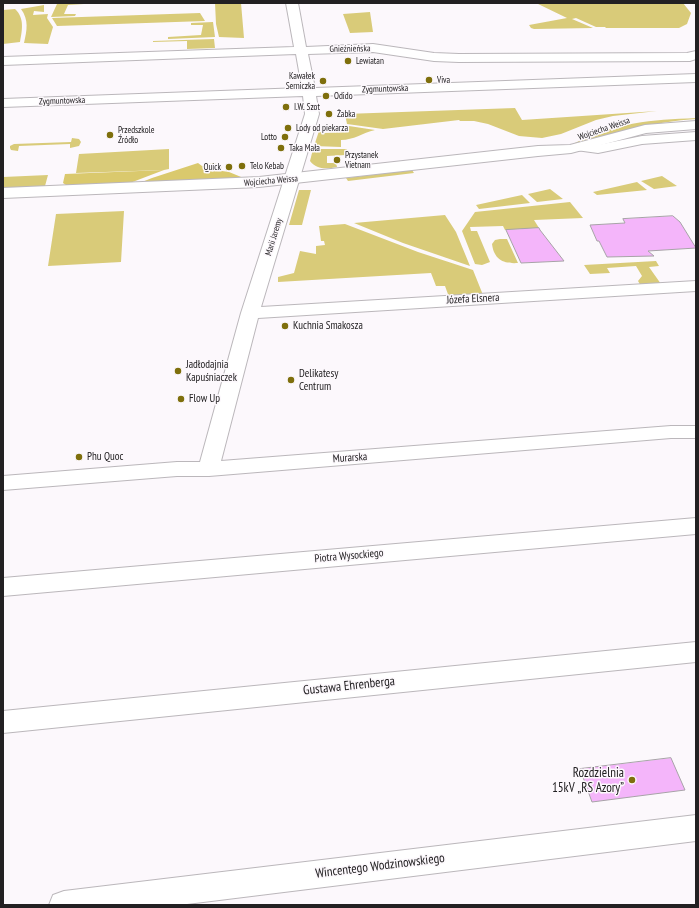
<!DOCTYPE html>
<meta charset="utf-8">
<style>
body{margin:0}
#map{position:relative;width:699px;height:908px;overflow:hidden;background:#fcf8fc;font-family:"PT Sans Narrow",sans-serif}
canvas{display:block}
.frame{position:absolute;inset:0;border:4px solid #222022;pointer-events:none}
</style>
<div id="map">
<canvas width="699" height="908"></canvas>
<div class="frame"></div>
</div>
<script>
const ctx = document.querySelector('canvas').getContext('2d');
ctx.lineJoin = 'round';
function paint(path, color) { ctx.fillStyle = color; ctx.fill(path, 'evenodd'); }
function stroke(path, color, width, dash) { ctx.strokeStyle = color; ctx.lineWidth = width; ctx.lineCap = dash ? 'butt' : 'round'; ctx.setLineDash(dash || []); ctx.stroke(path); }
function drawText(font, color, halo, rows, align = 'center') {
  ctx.font = font + ' "PT Sans Narrow",sans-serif'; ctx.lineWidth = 3; ctx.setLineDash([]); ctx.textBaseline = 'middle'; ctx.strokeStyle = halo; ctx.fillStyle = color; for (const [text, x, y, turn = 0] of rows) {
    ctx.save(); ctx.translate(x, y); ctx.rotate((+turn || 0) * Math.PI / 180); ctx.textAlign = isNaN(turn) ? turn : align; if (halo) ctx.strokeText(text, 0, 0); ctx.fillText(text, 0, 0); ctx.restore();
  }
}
const green = new Path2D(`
 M100 3 68 5 64 14H76L75 16 51 17 57 4Z
 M215 3H241L244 38 219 37 216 24Z
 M536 3H683L691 13 687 24 679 28H606L605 27H596L576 18 572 19 593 28 534 29 531 28 529 25 567 18Z
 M44 5V12L34 11 33 15 48 14 47 18 53 27 48 44 24 43C27 30 29 20 21 9Z
 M15 9C25 18 22 31 20 42L3 44V10Z
 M370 12 373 32 350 33 343 14Z
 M200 13 205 21 57 26 52 18Z
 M213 22 215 37 168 39V37L201 35 203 25H191V23Z
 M214 39 215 48 187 49V41L153 42V41Z
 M515 108 522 120 657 111 613 116 596 120 561 134 542 138 519 136 488 124 474 121H460L459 120 383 129 347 124 345 114Z
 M696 118V119C655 122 621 130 582 143H575C617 122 650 120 696 118Z
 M349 126 375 130C362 133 354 140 341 140V147L314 146 320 128 331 127 322 128 323 133 346 132 345 127H336Z
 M72 138 79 139 81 142 79 146 70 148V144L19 146 18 151 11 150 10 148V146L14 144 71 142Z
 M169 149V169L164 170 76 173 79 154Z
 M313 149H347L346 155 327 156V163H336L337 167C327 169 317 170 310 161Z
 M412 170 414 173 348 181 346 178Z
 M48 175 45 186 3 188V177Z
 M662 176 677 186 654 189 641 181Z
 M637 182 647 190 597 195 593 192Z
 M550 189 563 199 537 202 528 194Z
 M299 190H311L302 225H289Z
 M522 195 530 203 479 209 476 205Z
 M570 202 583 218 534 220 539 228 505 230 503 226 470 227 471 231H477L490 262 482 265 475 264 462 231 475 212Z
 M124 211 121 262 48 266 56 214Z
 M445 215 456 232 470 266 403 243 354 223Z
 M345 224 418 252 473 270 483 295 449 297 445 286H436L431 273 278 282V277L294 273 300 251 316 254V246L325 245 324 241H321L319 226Z
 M500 239H507L518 263C504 264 494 260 492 244L495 240Z
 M656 261 659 266 649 267 661 284 641 286 638 281 642 276 636 266 607 268 610 273 590 274 584 265Z`);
const forest = new Path2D(`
 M198 163 202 166 213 163 221 165 222 171 229 172 246 179 132 186 152 178Z
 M164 170 122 186 69 187 63 183 65 174Z`);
const building = new Path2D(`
 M673 216 680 222 696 248 648 251 654 256 607 257 599 241H597L590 225 625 223 623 219Z
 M539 228 540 230 564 261 521 263 506 230Z
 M671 758 685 790 592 802 580 769Z`);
const minor = new Path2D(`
 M286 3H298L306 47 373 44 434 53 459 54 687 53 696 51V59L690 61 459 62 434 61 373 52 308 54 315 88 696 74V82L316 96 319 114 261 307 696 281V291L258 318 221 461 671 426H696V438H671L209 476H177L3 490V476L177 462H200L241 313 305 114 303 96 3 107V99L302 88 296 54 3 65V57L294 47Z
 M696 132V140L642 144 598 153 576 150 574 147 576 144 581 143 598 145 642 136Z
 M696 518V534L3 596V578Z
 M696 642V662L3 733V711Z
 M696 815V841L179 905H49L53 895 64 891Z`);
const tertiary = new Path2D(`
 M696 121V129L646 133 571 153 538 156 259 187 3 198V188L259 177 538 146 570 145 645 125Z`);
const markers = [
 [348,61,4,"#7e6f0c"],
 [429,80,4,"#7e6f0c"],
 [323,81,4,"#7e6f0c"],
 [326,96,4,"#7e6f0c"],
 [286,107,4,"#7e6f0c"],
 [329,114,4,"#7e6f0c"],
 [288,128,4,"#7e6f0c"],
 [110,135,4,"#7e6f0c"],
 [285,137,4,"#7e6f0c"],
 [281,148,4,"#7e6f0c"],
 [337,160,4,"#7e6f0c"],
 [242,166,4,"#7e6f0c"],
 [229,167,4,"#7e6f0c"],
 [285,326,4,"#7e6f0c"],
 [178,371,4,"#7e6f0c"],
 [291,380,4,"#7e6f0c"],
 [181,399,4,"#7e6f0c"],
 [79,457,4,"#7e6f0c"],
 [632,780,4,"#7e6f0c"]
];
const farStreetnames = [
 ["Gnieźnieńska",350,49,-1],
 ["Zygmuntowska",385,89,-2],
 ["Zygmuntowska",62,101,-2],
 ["Wojciecha Weissa",604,129,-19],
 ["Wojciecha Weissa",271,181,-5],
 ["Marii Jaremy",274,237,-73]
];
const farPoinames = [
 ["Lewiatan",356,61],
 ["Kawałek",315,76,"right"],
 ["Serniczka",315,86,"right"],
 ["Viva",437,80],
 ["Odido",334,96],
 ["I.W. Szot",294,107],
 ["Żabka",337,114],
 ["Lody od piekarza",296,128],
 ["Przedszkole",118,130],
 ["Źródło",118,140],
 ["Lotto",277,137,"right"],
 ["Taka Mała",289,148],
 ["Przystanek",345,155],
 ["Vietnam",345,165],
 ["Telo Kebab",250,166],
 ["Quick",221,167,"right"]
];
const streetNames = [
 ["Józefa Elsnera",473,299,-3],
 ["Murarska",350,458,-4],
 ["Piotra Wysockiego",349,556,-5]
];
const poiNames = [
 ["Kuchnia Smakosza",293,326],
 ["Jadłodajnia",186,365],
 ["Kapuśniaczek",186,378],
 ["Delikatesy",299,374],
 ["Centrum",299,387],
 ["Flow Up",189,399],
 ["Phu Quoc",87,457]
];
const nearStreetnames = [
 ["Gustawa Ehrenberga",349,686,-6],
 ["Wincentego Wodzinowskiego",380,866,-7]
];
const nearPoinames = [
 ["Rozdzielnia",624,773],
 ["15kV „RS Azory”",624,788]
];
paint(green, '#d9cb79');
paint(forest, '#dac96d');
paint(building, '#f4b5fa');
stroke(building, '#a7a3a7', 1);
stroke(minor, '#bbb7bb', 2);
stroke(tertiary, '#bbb7bb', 2);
paint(minor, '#fff');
paint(tertiary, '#fff');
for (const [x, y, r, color] of markers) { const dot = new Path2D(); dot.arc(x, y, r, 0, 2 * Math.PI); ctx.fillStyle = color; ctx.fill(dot); stroke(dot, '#fcf8fc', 1.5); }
drawText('9px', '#222022', '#fcf8fc', farStreetnames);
drawText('9px', '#222022', '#fcf8fc', farPoinames, 'left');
drawText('11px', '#222022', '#fcf8fc', streetNames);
drawText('11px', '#222022', '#fcf8fc', poiNames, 'left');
drawText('13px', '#222022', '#fcf8fc', nearStreetnames);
drawText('13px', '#222022', '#fcf8fc', nearPoinames, 'right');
</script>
